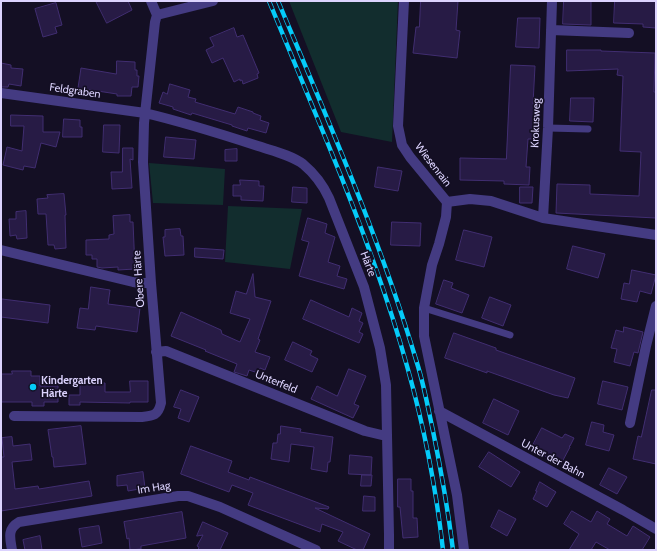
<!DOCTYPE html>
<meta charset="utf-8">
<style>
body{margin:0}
#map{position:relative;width:657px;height:551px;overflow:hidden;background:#140f24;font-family:Cabin,sans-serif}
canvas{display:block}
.frame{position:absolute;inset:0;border:2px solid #dcd3fe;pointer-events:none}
</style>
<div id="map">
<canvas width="657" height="551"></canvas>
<div class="frame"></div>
</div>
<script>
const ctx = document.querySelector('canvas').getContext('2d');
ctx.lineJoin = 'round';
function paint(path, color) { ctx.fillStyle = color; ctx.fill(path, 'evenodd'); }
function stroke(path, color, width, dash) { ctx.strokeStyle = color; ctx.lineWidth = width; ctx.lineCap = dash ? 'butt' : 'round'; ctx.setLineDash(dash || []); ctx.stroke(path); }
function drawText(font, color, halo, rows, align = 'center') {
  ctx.font = font + ' Cabin,sans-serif'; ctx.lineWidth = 3.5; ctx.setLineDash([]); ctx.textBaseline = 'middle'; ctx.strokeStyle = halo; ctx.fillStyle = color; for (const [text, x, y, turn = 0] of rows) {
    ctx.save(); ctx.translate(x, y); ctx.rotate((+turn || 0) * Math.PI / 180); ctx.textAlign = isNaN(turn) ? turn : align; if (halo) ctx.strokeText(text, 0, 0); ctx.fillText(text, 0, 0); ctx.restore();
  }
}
const green = new Path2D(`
 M289 1H398L392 142 341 132Z
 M149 163 225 169 223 205 153 203Z
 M228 206 302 209 290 269 225 262Z`);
const building = new Path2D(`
 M96 1H128L132 10 107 23Z
 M421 1H458L456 30 460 31 457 58 413 53 416 27H419Z
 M564 1H591V25L563 24Z
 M615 1H656V28L643 27V24L614 23Z
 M56 3 62 25 55 27 57 33 43 37 35 9Z
 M518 18H540L539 48 516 47Z
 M234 28 237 37 243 35 259 73 257 74 258 78 243 84 242 80 240 81V79L234 82 223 58 212 63 206 50 214 46 210 38Z
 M567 50H601V51L655 53 654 92H656V218L556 213 557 184 590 185V194L639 196 641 152 620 151 623 76 617 75 618 69 567 71Z
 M117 61 135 62V70H137V76H139L138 87H132L131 96H117V94L78 88 81 68 116 74Z
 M1 63 11 65V68L23 69 21 86 9 84 8 87H1Z
 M511 65 535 66 533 104H534V109L539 110 537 139H528L526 167H530L529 185 504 184V181L460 180V158L506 159Z
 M170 84 190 90 188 97 196 99 195 102 235 114 238 107 253 112V113L261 116 260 120 269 123 266 133 248 128 247 131 232 126V125L192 113 191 115 173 109V107L159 103 163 92 167 94Z
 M571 98H594L593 122 570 121Z
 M11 115 43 116V132H60L56 147 41 143 35 168 24 166 23 170 3 165 7 147 22 151 24 126H11Z
 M64 119 80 120V127H82V137H63Z
 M104 125H120L119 153 103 152Z
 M166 137 196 140 194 159 164 157Z
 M123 148H133V160L130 159 132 188 112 189 111 172H122Z
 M237 149V161H225V150Z
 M378 167 402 171 398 191 375 187Z
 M240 180 259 181V186H264L263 201 241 200V196H233V185H240Z
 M293 187 307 188V203L292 202Z
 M520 187H533L532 203H520Z
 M64 194 66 215H65L66 248 55 249 54 245H48L46 214H38L37 199 48 198 47 195Z
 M26 211 27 238 17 239 16 235 10 236 9 219H16V212Z
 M130 215V222H133L135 269 118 270V267L102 268 97 267V259H92V255H86V240L109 239V235L114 234 113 216Z
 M308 218 327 224 325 233 335 237 328 262 340 266 337 276 347 279 344 289 299 276 309 242 302 240Z
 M392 222 421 223 420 246 391 245Z
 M180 229 181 236H183L184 255 165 256 163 237H165V230Z
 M464 230 492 237 484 267 456 260Z
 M573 246 605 254 598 278 567 269Z
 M195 248 224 250 223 259 195 257Z
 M632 270 656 275 651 294 640 291 637 302 621 299 624 283 629 284Z
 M253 274 255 297 271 301 258 339 260 340 255 352 270 357 265 370 260 368 258 373 249 370 247 376 234 372 237 364 205 351 206 350 171 336 181 312 221 330 222 334 240 342 250 319 230 313 236 291 246 294Z
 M444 280 453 283 451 288 469 295 462 313 436 304Z
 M91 287 110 290 108 304 140 308 137 332 96 326 95 330 77 328 80 308 88 309Z
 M490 297 511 305 503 326 482 318Z
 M2 299 50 305 48 323 1 317Z
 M311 300 349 317 352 308 362 313 359 321 363 323 359 332 363 334 359 343 303 319Z
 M624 327 643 332 638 353 634 352 630 366 614 362 617 349 611 348 616 330 623 332Z
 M454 333 496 348V350L575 378 568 398 554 395 487 371V373L445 358Z
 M293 342 312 351 310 355 318 359 312 372 285 360Z
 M349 369 366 376 354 404 359 406 353 418 311 399 317 386 337 396Z
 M12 371H31V376H40V386H58V402H44V406H32V402H1V374H12Z
 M130 381H148V402H130V403L80 402V405H69V395H80V383H105V392H130Z
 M603 381 628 387 622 410 598 404Z
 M181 390 199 397 189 422 178 418 181 409 174 407Z
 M652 390H656V464L633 459 638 436 641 437Z
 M494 399 519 411 508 435 483 423Z
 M592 422 604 425 603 432 614 435 609 451 586 445Z
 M81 426 86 464 54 467 53 457H52L48 430Z
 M281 426 301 429 300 432 333 437 330 462H328L327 472 311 469 314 447 291 444 289 462 271 459 273 443H277L278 434H280Z
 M542 428 562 438 565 434 574 438 570 446H569L570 447 561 464 531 449Z
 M12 437 13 446 30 444 32 460 12 462 15 489 38 486 39 489 89 481 92 496 1 511V457H4L2 438Z
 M191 446 232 461 228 472 249 480 250 477 329 507 328 509 315 508 370 534 363 550H357L338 541 343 532 322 524 320 532 248 505 253 493 232 485 229 492 181 474Z
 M489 452 520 472 511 487 479 467Z
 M350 455 372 457 371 475 349 474Z
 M609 468 627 477 617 494 600 485Z
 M143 472 145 488 128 491 127 485 117 486V476Z
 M362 475H372L371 486H361Z
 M398 479H411V491H413V518H417L418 537 403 538 400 507H398Z
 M540 482 556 492 547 507 533 499 537 491H536Z
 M364 496 375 497V511H363Z
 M499 510 516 519 507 536 491 527Z
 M572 511 591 522 597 511 610 519 607 524 627 536 633 526 650 537 642 550H610L596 542 591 550H569L579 534 564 524Z
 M182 512 186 538 141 546V549L130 550 129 538 127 539 124 522Z
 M203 522 228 533 220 550H198L199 547 197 546 203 535 197 536Z
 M99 526 102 543 82 547 79 529Z
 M40 536 42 550H25L23 540Z`);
const service = new Path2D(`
 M548 128 588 129
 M424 308 510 335`);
const minor = new Path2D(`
 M404 1 398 126 402 145 410 157 447 202 470 199 491 201 543 218 656 235
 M157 15 213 1
 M551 30 629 33
 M1 93 145 113C183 122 221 134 258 146 273 151 291 155 303 164 315 174 323 185 329 198L364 287 380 348 386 385 389 535V550
 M447 202 446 217 439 244 432 265 424 308V336L457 495 464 550
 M543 218 548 128 552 1
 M1 250 133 282 141 283H151
 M156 352 166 351 365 431 386 436
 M439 411 623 510 656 529
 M14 416 141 417C153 416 158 416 161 403L151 283 143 162 144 123 155 22 157 15 151 1
 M630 423 646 346 656 306
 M12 550C10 538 7 529 19 522L178 496H188L220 507 316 550`);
const rail = new Path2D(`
 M269 1C289 49 308 96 328 144 358 217 386 290 407 366 424 426 436 488 443 550
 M278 1C328 120 380 239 417 363 424 385 428 408 433 431 441 470 448 510 453 550`);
const markers = [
 [33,387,4,"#04cbf9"]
];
const streetNames = [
 ["Feldgraben",75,91,8],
 ["Krokusweg",536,123,-88],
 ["Wiesenrain",433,165,52],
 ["Härte",368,264,69],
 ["Obere Härte",139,279,-94],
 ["Unterfeld",276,382,22],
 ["Unter der Bahn",553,459,28],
 ["Im Hag",154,488,-9]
];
const poiNames = [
 ["Kindergarten",41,381],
 ["Härte",41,394]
];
paint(green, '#122d2e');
paint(building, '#271b45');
stroke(building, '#412e71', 1);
stroke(service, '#443b82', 7);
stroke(minor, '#443b82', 10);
stroke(rail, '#04cbf9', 4.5);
stroke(rail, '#140f24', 3, [9]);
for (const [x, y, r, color] of markers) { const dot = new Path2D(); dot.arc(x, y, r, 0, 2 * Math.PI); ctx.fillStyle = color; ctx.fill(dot); stroke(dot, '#140f24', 1.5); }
drawText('11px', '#dcd3fe', '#140f24', streetNames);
drawText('bold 11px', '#dcd3fe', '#140f24', poiNames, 'left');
</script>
